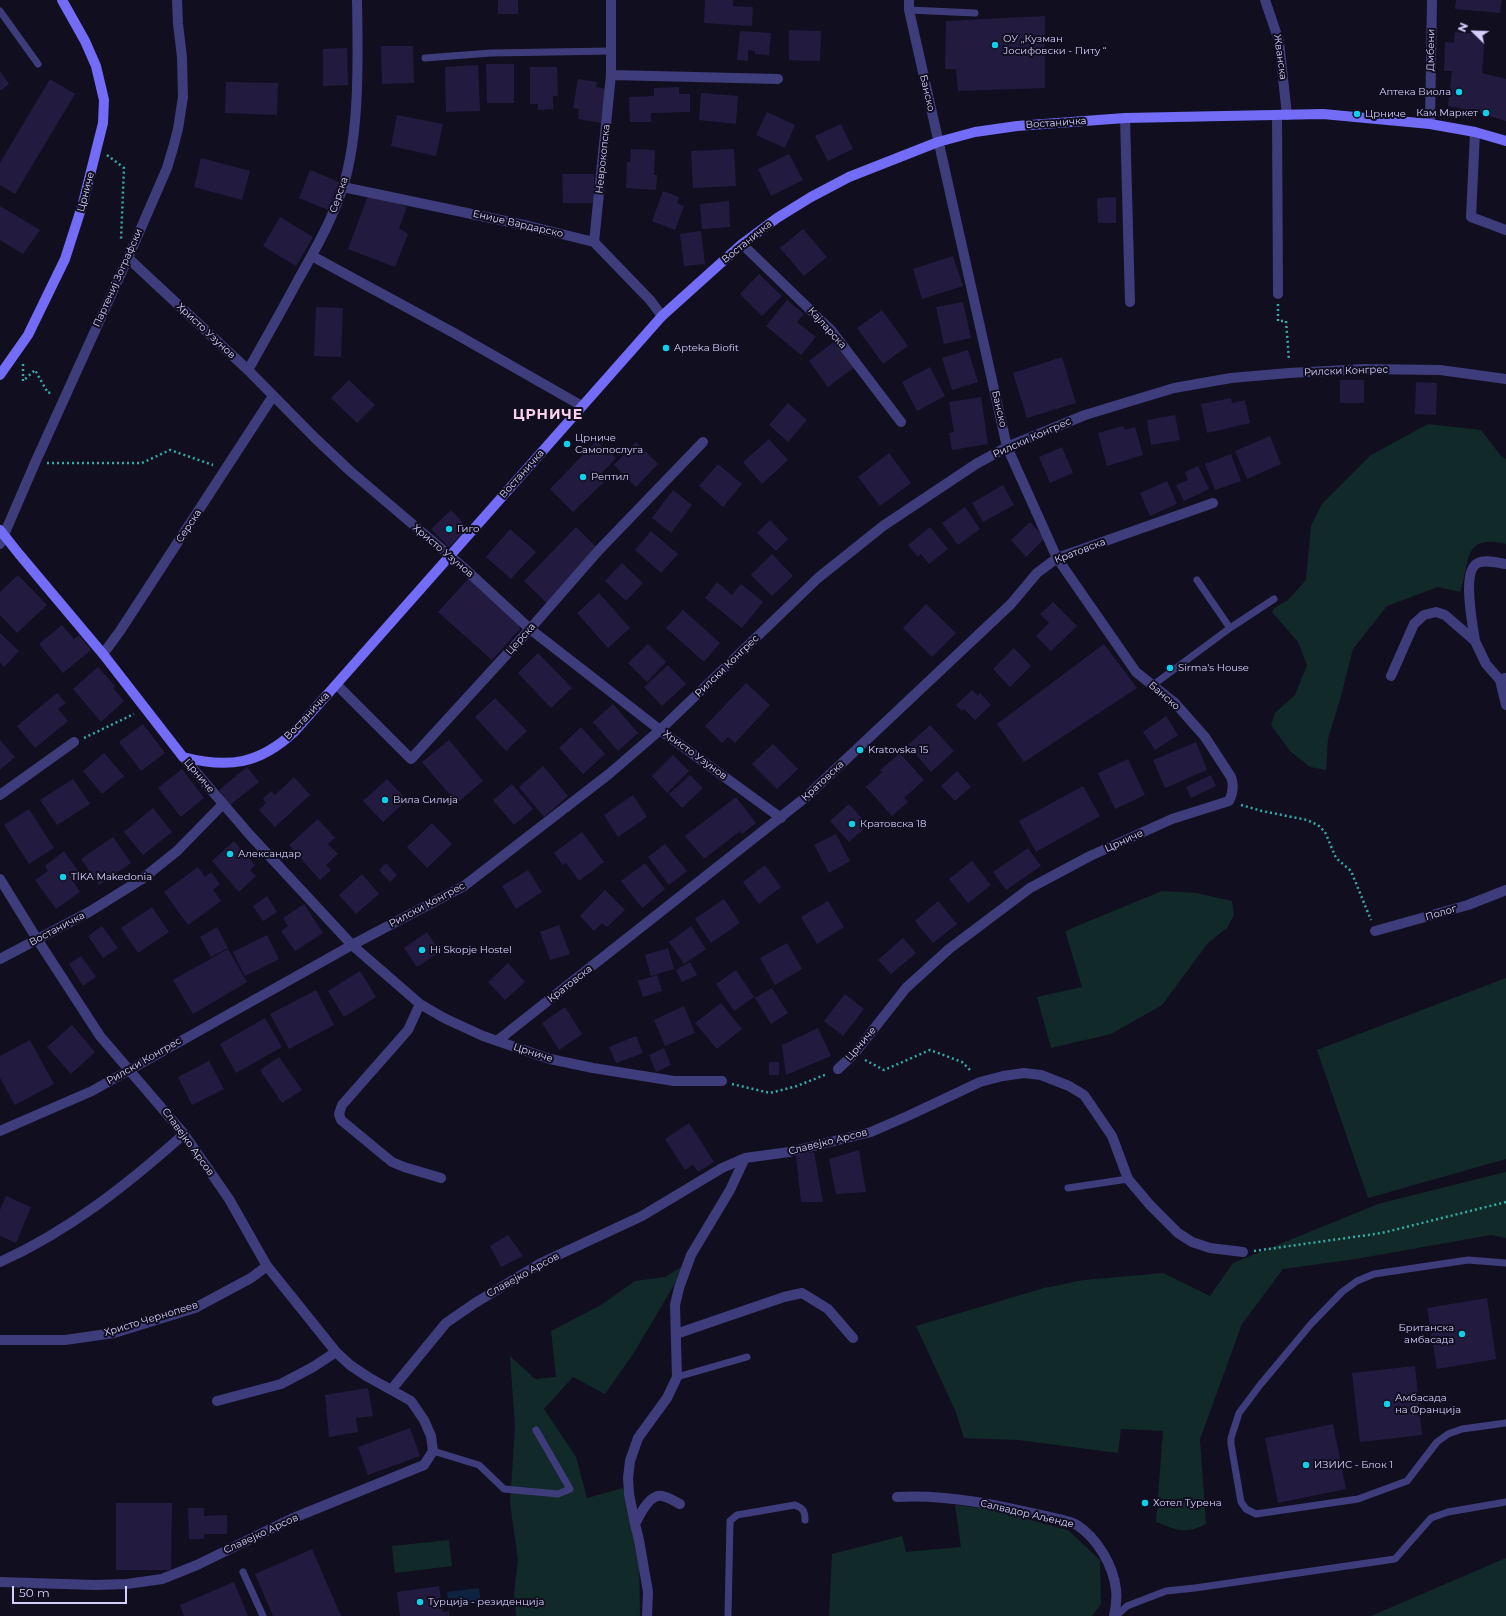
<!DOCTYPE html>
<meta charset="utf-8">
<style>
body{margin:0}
#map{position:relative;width:1506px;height:1616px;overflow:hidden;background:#110e20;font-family:Montserrat,sans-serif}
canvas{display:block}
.north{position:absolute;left:1454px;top:12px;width:40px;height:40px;-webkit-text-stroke:3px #110e20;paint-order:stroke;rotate:293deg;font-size:11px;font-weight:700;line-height:16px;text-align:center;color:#d5cffc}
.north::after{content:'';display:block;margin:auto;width:14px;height:18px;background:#d5cffc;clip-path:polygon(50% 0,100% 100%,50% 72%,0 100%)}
.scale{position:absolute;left:12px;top:1586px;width:115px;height:18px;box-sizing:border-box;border:2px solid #d5cffc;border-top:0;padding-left:5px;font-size:12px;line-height:14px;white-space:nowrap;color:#d5cffc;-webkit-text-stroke:3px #110e20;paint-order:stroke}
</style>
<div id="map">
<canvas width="1506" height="1616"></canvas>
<div class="north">N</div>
<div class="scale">50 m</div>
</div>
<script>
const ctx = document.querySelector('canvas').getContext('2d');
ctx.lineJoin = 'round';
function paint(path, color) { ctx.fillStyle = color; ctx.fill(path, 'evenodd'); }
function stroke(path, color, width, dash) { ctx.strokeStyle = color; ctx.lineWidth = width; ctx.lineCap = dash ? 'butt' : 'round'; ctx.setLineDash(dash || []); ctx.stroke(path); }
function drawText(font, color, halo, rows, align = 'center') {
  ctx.font = font + ' Montserrat,sans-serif'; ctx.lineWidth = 4; ctx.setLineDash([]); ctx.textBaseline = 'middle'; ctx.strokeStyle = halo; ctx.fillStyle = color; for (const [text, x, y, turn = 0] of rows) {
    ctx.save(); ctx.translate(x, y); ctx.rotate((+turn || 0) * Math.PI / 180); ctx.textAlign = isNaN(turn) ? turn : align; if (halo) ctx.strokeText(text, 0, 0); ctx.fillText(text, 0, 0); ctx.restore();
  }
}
const green = new Path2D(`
 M1428 424 1481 430 1501 456 1506 459V544C1461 533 1471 563 1460 592L1438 587 1387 606 1353 649 1341 696 1328 739 1326 770 1310 767 1290 751 1271 725 1275 713 1295 695 1307 665 1298 642 1272 612 1274 608 1288 600 1306 580 1311 526 1322 504 1371 455Z
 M1162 891 1197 893 1232 901 1234 915 1227 928 1208 943 1162 1005 1111 1034 1051 1048 1037 997 1082 987 1065 931Z
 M1506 978V1159L1368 1198 1317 1050Z
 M1506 1172V1238L1491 1235 1356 1259 1283 1269 1242 1324 1200 1439 1206 1524C1184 1535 1177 1530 1156 1522L1163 1431 1121 1429 1118 1453 1018 1440 964 1438 955 1410 916 1326 1044 1288 1084 1280 1163 1273 1210 1296 1233 1263 1378 1204Z
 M687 1263 635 1351 605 1394 573 1377 544 1409 576 1457 587 1498 623 1488 639 1546 640 1616H516L514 1593 518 1560 510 1503 515 1427 510 1356 535 1379 556 1377 551 1331 601 1305 635 1281 665 1277Z
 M955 1505 989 1509 1068 1530 1100 1560 1101 1604 1092 1616H829L832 1554 902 1536 906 1552 961 1547Z
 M449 1540 452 1566 395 1573 392 1546Z
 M1506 1558V1616H1369H1371Z`);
const water = new Path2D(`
 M479 1588 481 1602 449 1607 447 1592Z`);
const building = new Path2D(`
 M498 0H518V14H498Z
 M705 0H733V6L753 7 752 26 704 23Z
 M1456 0H1502L1500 13 1455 9Z
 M1045 16V88L958 91 956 69H945L946 21Z
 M789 30 821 31 820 61 789 60Z
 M740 31 771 33 769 55 755 54V51L748 50V61L737 60Z
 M1455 32 1485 34 1482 73 1506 79V121L1473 111 1448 106 1452 71H1444L1445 42 1454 43Z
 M381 46H413L414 83 382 84Z
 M347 48 348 85 323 86V49Z
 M486 64H514V103H487Z
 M478 65 480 111 446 112 445 67Z
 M530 67H557L558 96H553V109L538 110V104H530Z
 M0 71 9 84 0 91Z
 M50 79 75 94 15 194 0 185V163Z
 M578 79 597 82 596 87 606 89 601 123 578 119 579 109 573 108Z
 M226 82 278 83 277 115 225 113Z
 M679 87V94H690V112L651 113V122H630L629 97 654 96V88Z
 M701 93 738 96 736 124 699 120Z
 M767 112 795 125 785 148 756 135Z
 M397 115 443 124 436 156 391 146Z
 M841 124 853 149 828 161 815 136Z
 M631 149 655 150 654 175H657L656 190 626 188 627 162H630Z
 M734 149 736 186 693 188 691 151Z
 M789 154 803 180 771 196 758 169Z
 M201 158 250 171 242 200 194 187Z
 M310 170 339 182 328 210 299 198Z
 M562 174H594V203H563Z
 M663 191 679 197 677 203 684 206 675 230 652 221Z
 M369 193 407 207 399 228 408 234 395 267 348 249Z
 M1116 197V223H1098L1097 198Z
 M729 201 730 227 702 229 700 204Z
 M0 206 40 230 23 254 0 240Z
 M280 217 313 237 296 266 263 246Z
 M803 229 827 257 804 276 780 248Z
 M701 231 705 264 684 266 680 234Z
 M953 256 963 286 922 299 913 269Z
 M759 274 782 296 762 316 740 294Z
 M787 300 804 314 797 322 816 337 801 355 766 326Z
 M963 302 971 338 944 344 936 307Z
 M316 307 343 308 341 357 314 356Z
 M882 310 908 346 883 364 857 328Z
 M836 340 856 366 828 387 809 361Z
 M968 350 978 382 952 390 942 358Z
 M1062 357 1076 403 1027 418 1013 373Z
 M930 367 945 396 917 411 902 382Z
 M349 380 375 405 357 423 331 398Z
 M1340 380H1364V403H1340Z
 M1416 382 1437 383 1436 415 1415 414Z
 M981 397 988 444 952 450 949 433 954 432 949 402Z
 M1231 398 1232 403 1245 400 1250 423 1207 433 1201 404Z
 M788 403 807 420 788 442 769 425Z
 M1175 415 1180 440 1151 445 1147 420Z
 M1123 426 1125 430 1135 427 1143 455 1107 466 1098 433Z
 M1270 436 1281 464 1247 479 1235 451Z
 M769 439 788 460 762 484 743 462Z
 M596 441 616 458 601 474 606 480 573 512 550 489Z
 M636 442 658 464 636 487 614 465Z
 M1062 447 1073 473 1050 483 1039 457Z
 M889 453 911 483 880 506 858 477Z
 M1231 454 1241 481 1215 490 1205 464Z
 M718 464 742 484 723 507 699 486Z
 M1198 466 1209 489 1184 501 1176 485 1188 480 1185 472Z
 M1167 481 1177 504 1150 516 1140 493Z
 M1003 485 1014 505 983 522 972 503Z
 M673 490 692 505 671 533 652 518Z
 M965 507 980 529 958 545 942 523Z
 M451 510 468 528 449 547 431 529Z
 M770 520 788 539 776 551 757 533Z
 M1030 522 1045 538 1026 557 1011 540Z
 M576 527 599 550 547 603 524 581Z
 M930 527 948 549 929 564 921 554 918 557 908 545Z
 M510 529 536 552 511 579 486 557Z
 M651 531 678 554 661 573 635 550Z
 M772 554 793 576 772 596 751 575Z
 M622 563 643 583 626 601 605 581Z
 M18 575 47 605 17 633 0 615V592Z
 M469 578 518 623 520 629 492 660 438 612Z
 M717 582 732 595 741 584 763 602 742 628 705 598Z
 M599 593 630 628 608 648 577 613Z
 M1053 602 1077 626 1051 651 1036 636 1049 623 1040 614Z
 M926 604 956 633 932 657 903 628Z
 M683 610 720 643 704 662 666 628Z
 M62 625 74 639 79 635 91 650 63 673 39 644Z
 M0 633 19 651 4 667 0 662Z
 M648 644 666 662 647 682 628 663Z
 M1104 644 1137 688 1024 762 997 724Z
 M1014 648 1031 666 1010 687 993 669Z
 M538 653 572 688 551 708 518 673Z
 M668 665 686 684 662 706 644 687Z
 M98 667 115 686 113 688 124 701 101 722 73 689Z
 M746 683 770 705 735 743 728 737 722 743 705 726Z
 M972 690 978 696 980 693 991 705 975 720 964 709 962 711 956 705Z
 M57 693 66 703 58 709 68 721 35 748 17 726Z
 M495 698 527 731 506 751 475 717Z
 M613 704 638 733 618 751 593 722Z
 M1166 716 1178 735 1155 750 1143 732Z
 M143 724 165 753 141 771 119 742Z
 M930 725 954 751 931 772 908 745Z
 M581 727 605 754 583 774 559 748Z
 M0 740 15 757 0 770Z
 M449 740 483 781 457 803 422 762Z
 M1196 742 1207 770 1165 788 1153 760Z
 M773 744 798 769 777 789 752 764Z
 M104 753 124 776 102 794 83 771Z
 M900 753 924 780 904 798 908 802 892 816 866 787 882 772 880 770Z
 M673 755 689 771 667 793 652 776Z
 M1128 759 1145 795 1115 809 1098 773Z
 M543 766 568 796 544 817 519 787Z
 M247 767 259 782 230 805 219 790Z
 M182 769 204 798 181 817 158 788Z
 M957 771 971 787 955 801 941 786Z
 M690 775 703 788 682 808 669 794Z
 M1211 775 1216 786 1191 798 1186 787Z
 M294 777 310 795 275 827 259 810 266 803 263 799 271 791 275 795Z
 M73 779 90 804 57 825 40 800Z
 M387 779 407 800 383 822 363 801Z
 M512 784 533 809 514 825 493 800Z
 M1083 786 1100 816 1036 852 1019 821Z
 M633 795 647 817 618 837 604 815Z
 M736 797 756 823 742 834 740 831 704 859 685 836Z
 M849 804 868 825 849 842 830 821Z
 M153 808 172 832 143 855 124 832Z
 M29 809 54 848 29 864 4 825Z
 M318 819 335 838 328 844 338 854 326 865 331 870 320 880 289 845Z
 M432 823 452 844 427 868 407 847Z
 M582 832 604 862 579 881 566 863 563 865 554 853Z
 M836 834 850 861 829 873 814 845Z
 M113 837 131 863 99 885 81 859Z
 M234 841 255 865 250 870 256 876 239 892 212 861Z
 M665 844 687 871 669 885 648 857Z
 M1028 848 1041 866 1006 890 993 872Z
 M64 851 79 872 71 878 80 892 56 909 35 880 48 871 45 866Z
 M972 861 991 885 968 903 949 879Z
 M386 863 397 875 390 882 379 870Z
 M645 863 665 889 642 908 621 881Z
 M765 865 781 887 759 904 743 882Z
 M198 867 205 877 211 872 220 884 213 890 221 901 188 925 164 892Z
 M528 870 542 892 516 909 502 886Z
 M362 874 379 894 356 914 339 895Z
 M605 890 625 910 607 927 602 923 594 931 580 916Z
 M267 896 277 912 263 921 253 906Z
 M724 899 740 923 711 943 695 919Z
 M828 901 844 927 817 944 801 917Z
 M938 901 957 924 933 943 915 921Z
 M304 904 323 933 295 951 281 931 288 926 283 918Z
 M152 907 169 932 138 953 121 928Z
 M559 925 570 954 550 960 540 932Z
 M102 926 118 948 103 958 88 936Z
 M691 926 706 949 684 964 669 942Z
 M217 927 228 948 211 957 200 937Z
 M427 932 440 952 417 967 404 948Z
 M267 935 279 959 245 976 233 952Z
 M903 938 916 953 891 974 878 960Z
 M787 943 802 969 775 985 760 958Z
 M668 948 674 969 651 976 645 955Z
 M228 949 247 982 193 1014 173 980Z
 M81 956 96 977 83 986 69 964Z
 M690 962 697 975 682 982 676 970Z
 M508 963 525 982 505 1000 488 982Z
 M736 970 754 997 734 1011 716 984Z
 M360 971 376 997 344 1017 328 991Z
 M657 975 662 991 643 997 638 981Z
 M772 988 788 1013 771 1024 755 998Z
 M316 990 334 1025 289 1049 270 1014Z
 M845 994 864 1009 843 1036 824 1021Z
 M721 1003 742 1029 717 1049 695 1023Z
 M684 1006 695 1033 665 1046 654 1020Z
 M565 1007 582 1034 559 1050 542 1023Z
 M265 1018 282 1047 236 1073 220 1044Z
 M72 1025 95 1052 71 1074 47 1047Z
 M818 1028 831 1056 786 1075 782 1045Z
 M636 1036 643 1053 616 1063 609 1047Z
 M30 1040 54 1084 15 1105 0 1078V1056Z
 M664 1048 671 1065 656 1072 649 1055Z
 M279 1057 302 1090 282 1103 260 1070Z
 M209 1061 224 1089 192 1105 178 1077Z
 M769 1062H779V1075H769Z
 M689 1123 714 1162 698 1172 693 1165 685 1170 665 1139Z
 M859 1150 866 1192 836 1194 829 1159Z
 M814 1152 823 1202H801L796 1155Z
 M6 1196 31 1207 16 1243 0 1236V1210Z
 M508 1235 523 1256 501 1267 490 1246Z
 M1487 1298 1496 1359 1437 1369 1427 1308Z
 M1415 1366 1422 1435 1360 1442 1352 1373Z
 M368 1388 373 1416 356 1418 358 1432 329 1437 325 1395Z
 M1333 1424 1346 1489 1278 1503 1265 1438Z
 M410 1428 420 1456 368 1475 358 1447Z
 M116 1503H172L171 1570H116Z
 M188 1508H204V1516L227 1515V1534H204V1539H189Z
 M312 1549 341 1616H273L255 1574Z
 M234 1582 248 1616H184L180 1605Z
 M439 1586 443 1612 449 1611V1616H400L397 1592Z`);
const path = new Path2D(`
 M107 155 124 168 121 240
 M1278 304V321H1286L1289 360
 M23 364V381L35 370 48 393 53 392
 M47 463H142L170 450 213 465
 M84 738 134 714
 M1241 805 1262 811 1307 820 1318 825 1325 832 1336 858 1351 871 1371 920
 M865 1060 884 1070 930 1050 962 1062 972 1072
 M732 1084 770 1093 797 1086 827 1074
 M1254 1251 1382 1233 1506 1202`);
const lane = new Path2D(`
 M909 10 975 13
 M0 11 38 64
 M425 58 491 53 612 51
 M1197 580 1230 628
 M1153 685 1230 628 1274 599
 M1068 1188 1128 1179
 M1506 1263 1468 1260 1374 1274 1357 1281 1342 1292 1311 1324 1260 1385 1239 1413 1231 1438V1444L1241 1502 1246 1509 1256 1514 1358 1499 1407 1481 1437 1442 1448 1434 1462 1429 1506 1423
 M677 1377 747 1357
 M433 1451 479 1465 504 1489 558 1494 570 1489 536 1430
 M243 1572 263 1616
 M728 1616 730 1521 737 1515 795 1505C803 1508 805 1511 805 1520
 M1116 1616 1127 1606 1166 1591 1195 1588 1395 1559 1431 1518 1448 1512 1506 1502`);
const street = new Path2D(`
 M1265 0 1279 41 1287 115
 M611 75 778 79
 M1277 115 1278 294
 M1125 118 1130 302
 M1430 124 1432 0
 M1475 132 1471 217 1506 230
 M343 187 529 226 594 242 650 300 662 316
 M594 242 611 75V0
 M742 244 831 330 901 422
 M312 256 454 333 582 406
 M128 258 248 370 315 438 350 471 463 567 530 629 660 730 781 818
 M248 370C265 340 282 310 298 280 315 250 332 220 343 187 360 133 358 57 357 0
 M0 544 35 463 128 258 167 168 173 148 178 129 183 97 182 57 178 24 177 0
 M1475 641C1473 626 1461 570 1478 563 1485 559 1498 563 1506 564
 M103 654 120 631 273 396
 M1391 676 1414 624 1424 615 1436 612 1445 615 1475 641 1486 664 1500 680
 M1505 678 1500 680 1506 705
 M337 685 411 759 530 629 599 550 703 442
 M183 757 249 834 352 945 420 1004 444 1018 483 1036 550 1059 593 1068 674 1081H722
 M0 795 74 742
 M0 879 37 939 100 1036 184 1134 229 1199 267 1266 336 1352 350 1365 368 1377 411 1401 424 1420 431 1436 433 1451 424 1465 291 1519 197 1565 162 1579 127 1584 95 1585 0 1582
 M1375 931 1468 905 1506 890
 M0 959 89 912 142 879 177 851 223 804
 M420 1004 408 1030 342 1105 339 1114 341 1120 392 1162 404 1167 441 1178
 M497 1041 806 797 1011 604 1037 573 1057 558 1213 503
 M838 1069 854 1054 906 988 949 949 1030 888 1090 856 1172 819 1229 801C1233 793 1234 785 1231 777L1205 737 1175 703 1136 672 1057 558 1007 447 909 10V0
 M0 1131 92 1091 352 945 464 886 609 774 660 730 818 578 883 526 976 464 1007 447 1085 415 1174 388 1231 378 1289 373 1365 369 1440 370 1506 379
 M0 1262C69 1231 128 1184 184 1134
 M676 1334 784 1297 802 1293 828 1309 853 1338
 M0 1340H65L114 1333 195 1308 251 1278 267 1266
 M391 1390 446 1323 475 1303 541 1263 642 1216 722 1168 745 1158 789 1152 871 1132 910 1115 980 1082 1003 1076 1024 1073 1041 1075 1069 1086 1084 1095 1112 1136 1128 1179 1150 1205 1178 1233 1192 1242 1210 1248 1243 1252
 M217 1401 281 1384 313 1367 336 1352
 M897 1497C947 1494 996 1505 1045 1516 1054 1518 1069 1520 1077 1525 1097 1538 1113 1565 1116 1589 1117 1598 1116 1607 1114 1616
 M635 1524C640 1515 649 1494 662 1496 668 1497 674 1501 680 1504
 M647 1616 648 1592 639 1540 635 1524 629 1494 628 1478 630 1461 638 1438 667 1398 677 1377 675 1305 679 1288 691 1255 730 1190 745 1158`);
const secondary = new Path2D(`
 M0 375 28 335 65 259 83 203 103 123 104 100 96 66 85 41 62 0
 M0 530 19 554 103 654 183 757C229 769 260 764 295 731L662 316 742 244 777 218 811 197 849 177 938 142 975 132 1017 126 1125 118 1323 114 1430 124 1475 132 1506 141`);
const markers = [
 [995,45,4,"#0ed0ea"],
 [1459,92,4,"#0ed0ea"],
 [1486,113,4,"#0ed0ea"],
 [1357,114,4,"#0ed0ea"],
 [666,348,4,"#0ed0ea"],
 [567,444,4,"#0ed0ea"],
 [583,477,4,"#0ed0ea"],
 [449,529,4,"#0ed0ea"],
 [1170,668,4,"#0ed0ea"],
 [860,750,4,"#0ed0ea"],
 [385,800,4,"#0ed0ea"],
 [852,824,4,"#0ed0ea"],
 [230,854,4,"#0ed0ea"],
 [63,877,4,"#0ed0ea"],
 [422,950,4,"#0ed0ea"],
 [1462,1334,4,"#0ed0ea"],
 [1387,1404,4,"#0ed0ea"],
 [1306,1465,4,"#0ed0ea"],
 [1145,1503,4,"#0ed0ea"],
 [420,1602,4,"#0ed0ea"]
];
const poiNames = [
 ["ОУ „Кузман",1003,39],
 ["Јосифовски - Питу “",1003,51],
 ["Аптека Виола",1451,92,"right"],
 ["Кам Маркет",1478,113,"right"],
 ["Црниче",1365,114],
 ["Apteka Biofit",674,348],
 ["Црниче",575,438],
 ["Самопослуга",575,450],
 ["Рептил",591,477],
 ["Гиго",457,529],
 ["Sirma's House",1178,668],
 ["Kratovska 15",868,750],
 ["Вила Силија",393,800],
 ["Кратовска 18",860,824],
 ["Александар",238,854],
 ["TİKA Makedonia",71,877],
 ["Hi Skopje Hostel",430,950],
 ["Британска",1454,1328,"right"],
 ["амбасада",1454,1340,"right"],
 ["Амбасада",1395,1398],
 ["на Франција",1395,1410],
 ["ИЗИИС - Блок 1",1314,1465],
 ["Хотел Турена",1153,1503],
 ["Турција - резиденција",428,1602]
];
const streetNames = [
 ["Дмбени",1431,50,-89],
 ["Жванска",1280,57,82],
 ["Банско",927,93,77],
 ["Востаничка",1056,123,-4],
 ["Неврокопска",603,159,-84],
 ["Црниче",86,192,-75],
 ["Серска",339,195,-71],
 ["Ениџе Вардарско",518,224,13],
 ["Востаничка",747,242,-39],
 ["Партениј Зографски",118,278,-66],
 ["Кајларска",827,328,48],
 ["Христо Узунов",206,331,43],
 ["Рилски Конгрес",1346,371,-2],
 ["Банско",999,409,77],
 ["Рилски Конгрес",1032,438,-24],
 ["Востаничка",522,474,-48],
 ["Серска",189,526,-57],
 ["Христо Узунов",443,551,40],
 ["Кратовска",1080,551,-21],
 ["Церска",521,639,-48],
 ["Рилски Конгрес",727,666,-44],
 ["Банско",1164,696,41],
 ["Востаничка",307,716,-47],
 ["Христо Узунов",695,755,36],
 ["Црниче",199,776,50],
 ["Кратовска",823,781,-43],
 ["Црниче",1124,841,-25],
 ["Рилски Конгрес",427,905,-28],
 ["Полог",1441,913,-17],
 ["Востаничка",57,929,-28],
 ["Кратовска",570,984,-38],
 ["Црниче",861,1044,-50],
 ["Црниче",533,1053,18],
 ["Рилски Конгрес",144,1061,-30],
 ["Славејко Арсов",188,1142,54],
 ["Славејко Арсов",828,1142,-14],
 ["Славејко Арсов",523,1275,-29],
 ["Христо Чернопеев",151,1319,-17],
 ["Салвадор Аљенде",1027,1514,13],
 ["Славејко Арсов",261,1534,-25]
];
const districtNames = [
 ["ЦРНИЧЕ",548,415]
];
paint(green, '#112929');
paint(water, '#102242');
paint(building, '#231b3f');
stroke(path, '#35aba6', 2.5, [2, 3]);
stroke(lane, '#3f3c7c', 7);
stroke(street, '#3f3c7c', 10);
stroke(secondary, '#726cf6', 10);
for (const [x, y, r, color] of markers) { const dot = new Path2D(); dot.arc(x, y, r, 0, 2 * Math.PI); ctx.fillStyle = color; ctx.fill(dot); stroke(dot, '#110e20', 1.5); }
drawText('10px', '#d5cffc', '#110e20', poiNames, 'left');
drawText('10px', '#d5cffc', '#110e20', streetNames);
ctx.letterSpacing = '1px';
drawText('bold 14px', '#fcd1ec', '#110e20', districtNames);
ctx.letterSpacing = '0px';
</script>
